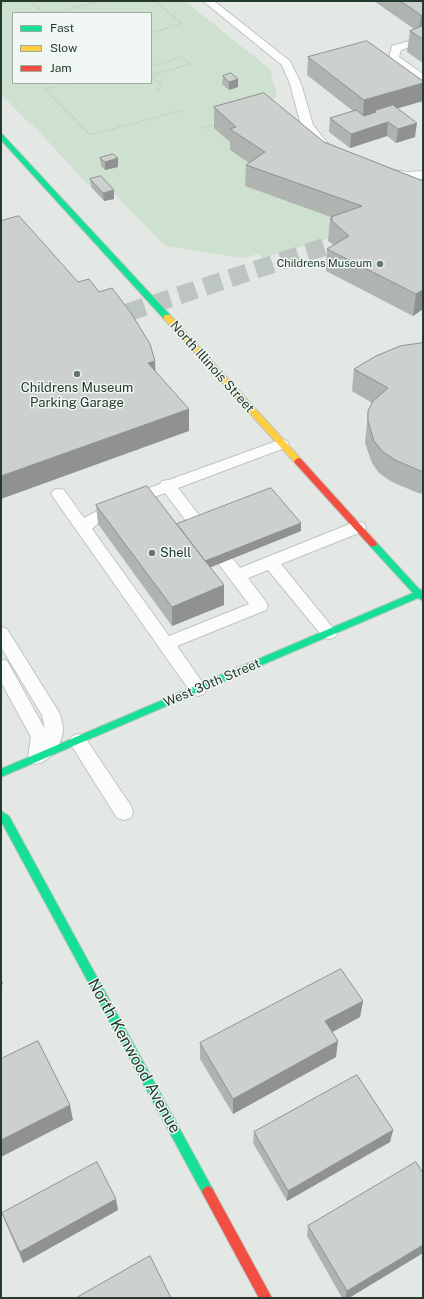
<!DOCTYPE html>
<style>
body{margin:0}
#map{position:relative;width:424px;height:1299px;overflow:hidden;background:#e3e8e5;font-family:"Public Sans",sans-serif}
canvas{display:block}
.frame{position:absolute;inset:0;border:2px solid #233a2e;pointer-events:none}
.legend{position:absolute;left:12px;top:12px;width:140px;height:72px;box-sizing:border-box;background:#f1f7f3;border:1px solid #9faba4;margin:0;padding:5px 7px;list-style:none;font-size:12px;color:#233a2e}
.legend li{display:flex;align-items:center;gap:8px;height:20px}
.legend b{width:20px;border:1px solid #9faba4}
</style>
<div id="map">
<canvas width="424" height="1299"></canvas>
<div class="frame"></div>
<ul class="legend">
<li><b style="height:5px;background:#16e098"></b>Fast</li>
<li><b style="height:5px;background:#ffcf43"></b>Slow</li>
<li><b style="height:5px;background:#f24e42"></b>Jam</li>
</ul>
</div>
<script>
const ctx = document.querySelector('canvas').getContext('2d');
ctx.lineJoin = 'round';
function paint(path, color) { ctx.fillStyle = color; ctx.fill(path, 'evenodd'); }
function stroke(path, color, width, dash) { ctx.strokeStyle = color; ctx.lineWidth = width; ctx.lineCap = dash ? 'butt' : 'round'; ctx.setLineDash(dash || []); ctx.stroke(path); }
function drawText(font, color, halo, rows, align = 'center') {
  ctx.font = font + ' "Public Sans",sans-serif'; ctx.lineWidth = 3; ctx.setLineDash([]); ctx.textBaseline = 'middle'; ctx.strokeStyle = halo; ctx.fillStyle = color; for (const [text, x, y, turn = 0] of rows) {
    ctx.save(); ctx.translate(x, y); ctx.rotate((+turn || 0) * Math.PI / 180); ctx.textAlign = isNaN(turn) ? turn : align; if (halo) ctx.strokeText(text, 0, 0); ctx.fillText(text, 0, 0); ctx.restore();
  }
}
const green = new Path2D(`
 M1 1H185L270 69 276 92V96L271 102 259 107 402 195 329 238 263 258 259 254 243 258 165 246 102 181 88 185 32 124H30L1 94ZM13 13H151V83H13Z`);
const streetTunnel = new Path2D(`
 M102 321 333 244`);
const path = new Path2D(`
 M31 1 43 12 66 11
 M148 1 156 2 182 23 151 33
 M1 4 14 1
 M65 10 102 1
 M151 66 182 57 190 64 151 75
 M151 76 161 84 158 91
 M69 83 45 89 90 135 183 110
 M201 128 216 124`);
const lane = new Path2D(`
 M203 1H214L290 61 301 84 313 125 329 145 327 147H319L301 125 290 84 282 65Z
 M423 37V43L401 50 399 57 423 74V82L419 81 389 58 392 46Z
 M386 169 408 172 423 171V179L408 180 382 176 380 173 382 170Z
 M282 439 287 441 289 444 287 447 178 488 240 568 352 523 358 522 364 523 366 527 364 531 281 564 337 633 335 637 329 639 323 637 268 570 248 578 266 602 268 606 266 610 177 646 207 689 204 694 198 696 192 694 51 494 54 490 59 489 64 490 84 518 121 498 160 484 162 481 169 480ZM165 493 249 604 169 636 92 529C111 510 141 502 165 493Z
 M1 627 7 629 60 714C61 719 63 725 63 729 63 745 46 768 31 763L28 758 31 737 1 682V659L7 661 45 729 42 715 1 647Z
 M78 734 84 736 131 806 133 812 131 818 124 820 117 818 72 746 69 741 72 736Z`);
const fast = new Path2D(`
 M1 134 3 135 170 315V319H164L1 140Z
 M373 541 376 542 420 590 423 589V601L418 598 1 777V769L413 593 370 546 369 544 370 542Z
 M1 811 9 816 212 1188 214 1192 212 1196 208 1198 204 1196 1 821Z`);
const slow = new Path2D(`
 M164 315H170L301 459 302 461 301 463H295L164 319Z`);
const jam = new Path2D(`
 M298 458 301 459 376 542 377 544 376 546H370L295 463 294 461Z
 M208 1186 212 1188 272 1298H259L204 1196 202 1192 204 1188Z`);
const wall = new Path2D(`
 M374 1H423V63L407 52 410 31 414 29Z
 M308 57 423 101 397 108 415 137 396 143 387 136 350 148 329 132 330 118 353 111 307 75Z
 M223 76 238 87 229 90 222 84Z
 M214 107 324 142 423 181V309L413 316 326 271 327 249 334 245 328 241 330 219H331V217L245 186 246 165 249 163 230 150V142L214 128Z
 M100 158 118 167 105 170 101 166Z
 M90 179 114 190V199L104 201 91 187Z
 M423 343V494L418 493 392 482 379 473 372 463 365 443 368 411 372 403 352 391 354 369Z
 M96 505 177 524 301 523V531L210 567 224 585V605L172 626 98 524Z
 M363 1001 360 1017 332 1032 336 1057 233 1114 200 1059V1043Z
 M393 1130 390 1142 287 1201 253 1143 254 1132Z
 M423 1173V1253L349 1298H342L307 1236 308 1226Z
 M118 1210 23 1263 6 1224 2 1213Z`);
const shadedWall = new Path2D(`
 M421 15H423V32L419 33Z
 M238 79V87L229 90V82Z
 M423 83V101L375 115 376 112 374 111 373 115 363 118 364 100Z
 M388 122 387 136 350 148 351 134Z
 M417 123 415 137 396 143 398 129Z
 M118 158V167L105 170V162Z
 M114 190V199L104 201 103 193Z
 M423 290V309L413 316 416 294Z
 M155 361 156 383 148 363Z
 M189 409V431L1 499V476Z
 M301 523V531L199 572V563Z
 M224 585V605L172 626V607Z
 M1 978 3 984 1 985Z
 M363 1001 360 1017 323 1037 325 1021Z
 M338 1041 336 1057 233 1114V1099Z
 M70 1105 73 1120 1 1157V1140Z
 M393 1130 390 1142 287 1201 288 1191Z
 M116 1199 118 1210 23 1263 20 1252Z
 M423 1245V1253L349 1298H345L347 1291Z`);
const building = new Path2D(`
 M401 1H423V15H421Z
 M423 26V39L410 31Z
 M367 41 423 81V83L364 100 308 57Z
 M231 73 238 79 229 82 223 76Z
 M264 93 324 142 423 181V290L416 294 327 249 349 236 330 219H333L331 217 362 206 246 165 265 152 230 129 236 127 214 107Z
 M393 105 417 123 398 129 388 122 351 134 330 118 356 110 364 116 376 112 374 111Z
 M113 154 118 158 105 162 100 158Z
 M101 176 114 190 103 193 90 179Z
 M19 216 78 282 89 279 99 292 112 288 131 313 150 344 155 361 148 363 189 409 1 476V221Z
 M423 343V472L395 460 382 451 374 441 368 421V411L373 401 388 388 354 369 376 356 400 346Z
 M147 486 224 585 172 607 96 505Z
 M271 488 301 523 205 561 177 524Z
 M341 969 363 1001 325 1021 338 1041 233 1099 200 1043Z
 M38 1041 70 1105 1 1140V1059Z
 M357 1075 393 1130 288 1191 254 1132Z
 M97 1162 116 1199 20 1252 2 1213Z
 M416 1162 423 1173V1245L347 1291 308 1226Z
 M150 1256 171 1298H76Z`);
const markers = [
 [380,264,4,"#66776e"],
 [77,374,4,"#66776e"],
 [152,553,4,"#66776e"]
];
const farPoinames = [
 ["Childrens Museum",372,264]
];
const streetNames = [
 ["North Illinois Street",212,367,48],
 ["West 30th Street",212,683,-23]
];
const poiNames = [
 ["Childrens Museum",77,388],
 ["Parking Garage",77,403],
 ["Shell",160,553,"left"]
];
const nearStreetnames = [
 ["North Kenwood Avenue",134,1056,61]
];
paint(green, '#cee0cf');
stroke(streetTunnel, '#bdc5c0', 18, [18, 9]);
stroke(lane, '#c0c5c2', 2);
stroke(fast, '#bec4c0', 2);
stroke(slow, '#bec4c0', 2);
stroke(jam, '#bec4c0', 2);
stroke(path, '#c0c8c3', 1.5, [1.5, 2]);
paint(lane, '#fbfcfb');
paint(fast, '#16e098');
paint(slow, '#ffcf43');
paint(jam, '#f24e42');
paint(wall, '#afb4b1');
paint(shadedWall, '#8f9290');
paint(building, '#ccd1ce');
stroke(building, '#8f9290', 1);
for (const [x, y, r, color] of markers) { const dot = new Path2D(); dot.arc(x, y, r, 0, 2 * Math.PI); ctx.fillStyle = color; ctx.fill(dot); stroke(dot, '#f1f7f3', 1.5); }
drawText('11px', '#233a2e', '#f1f7f3', farPoinames, 'right');
drawText('13px', '#233a2e', '#f1f7f3', streetNames);
drawText('13px', '#233a2e', '#f1f7f3', poiNames);
drawText('16px', '#233a2e', '#f1f7f3', nearStreetnames);
</script>
